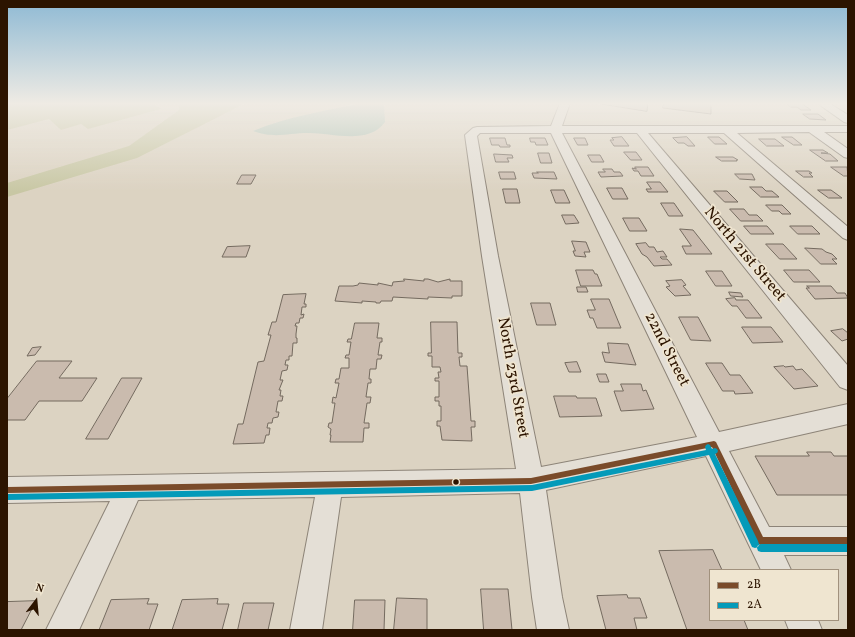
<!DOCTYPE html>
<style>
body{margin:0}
#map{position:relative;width:855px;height:637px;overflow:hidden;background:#dcd3c2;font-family:Vollkorn,serif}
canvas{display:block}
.frame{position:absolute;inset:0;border:8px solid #2c1400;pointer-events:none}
.legend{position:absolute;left:709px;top:569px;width:130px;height:52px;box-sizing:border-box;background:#efe5d0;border:1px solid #a1917d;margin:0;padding:5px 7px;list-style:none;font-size:12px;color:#2c1400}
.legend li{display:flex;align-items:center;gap:8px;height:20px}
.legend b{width:20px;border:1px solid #a1917d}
.north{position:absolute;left:16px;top:581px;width:40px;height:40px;-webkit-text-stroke:3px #efe5d0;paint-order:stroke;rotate:16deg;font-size:11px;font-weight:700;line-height:16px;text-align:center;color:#2c1400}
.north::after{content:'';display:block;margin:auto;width:14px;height:18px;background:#2c1400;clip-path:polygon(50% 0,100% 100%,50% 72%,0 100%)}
</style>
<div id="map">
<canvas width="855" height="637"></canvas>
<div class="frame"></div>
<ul class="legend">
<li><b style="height:5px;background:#7a4b2a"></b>2B</li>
<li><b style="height:5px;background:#049ab9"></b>2A</li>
</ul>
<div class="north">N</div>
</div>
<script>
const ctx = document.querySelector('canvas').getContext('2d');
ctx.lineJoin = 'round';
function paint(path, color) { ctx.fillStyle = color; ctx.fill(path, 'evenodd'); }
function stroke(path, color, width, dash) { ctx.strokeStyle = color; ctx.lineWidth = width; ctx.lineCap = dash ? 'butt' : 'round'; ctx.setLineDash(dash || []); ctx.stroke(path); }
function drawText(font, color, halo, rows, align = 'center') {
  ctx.font = font + ' Vollkorn,serif'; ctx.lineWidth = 3.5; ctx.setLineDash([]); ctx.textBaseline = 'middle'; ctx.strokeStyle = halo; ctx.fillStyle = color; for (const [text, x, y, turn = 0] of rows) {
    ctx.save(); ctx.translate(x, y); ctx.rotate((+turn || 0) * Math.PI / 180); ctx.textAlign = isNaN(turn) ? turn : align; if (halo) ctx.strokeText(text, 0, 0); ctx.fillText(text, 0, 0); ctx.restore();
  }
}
const green = new Path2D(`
 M7 103H154L161 109 88 129 81 124 61 130 49 119 7 130Z
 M179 103H246L137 158 7 197V183L129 146 179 110Z`);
const water = new Path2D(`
 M360 103H384L385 122C369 145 332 133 309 133 287 133 275 139 253 131 287 117 324 111 360 103Z`);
const building = new Path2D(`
 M595 103H648L647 111Z
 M664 103H711V114L663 108Z
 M786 103H801L811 110H801L797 107H791Z
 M803 114H818L826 120 810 119Z
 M622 137 629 146H614L610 140H614L612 138Z
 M687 137 695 146H688L684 143H678L673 138Z
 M708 137H719L727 144H715Z
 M782 137H792L802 145H794Z
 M490 138H505L507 145H510V147H500L499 145H492Z
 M530 138H545L548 145H536L535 142H531Z
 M574 138H585L588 145H578Z
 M759 139H775L784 146H767Z
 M810 150H823L828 153H821L830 154 838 161H826Z
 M624 152H636L642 160H631Z
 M538 153H549L552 163H541Z
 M494 154 512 155 513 158H507L509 162H496Z
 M588 155H600L604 162H592Z
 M716 157H733L738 160H736L737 161H722Z
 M635 167H648L654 176H641L638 171H634L632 168 636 169Z
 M831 167H847L848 176H844Z
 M603 169H612L614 172H620L623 176 601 177 598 172H605Z
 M796 171H809L812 173H809L813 177H804Z
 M499 172H514L516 179H501Z
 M537 172H554L557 179 534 178 532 173H538Z
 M735 174H752L755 180 740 179Z
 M242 175H256L251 184H237Z
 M647 182H660L668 192H648L646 189H651Z
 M750 187H762L766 191H772L779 197H761Z
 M607 188H622L628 199H613Z
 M503 189H517L520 203H506Z
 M551 190H564L570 203H556Z
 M818 190H831L842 198H829Z
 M714 191H727L738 202H725Z
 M661 203H674L683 216H669Z
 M766 205H782L791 214H782L779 211H772Z
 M730 209H744L749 215H757L763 221H741Z
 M562 215H574L579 223 566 224Z
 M623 218H639L647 231H630Z
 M744 226H767L774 234H751Z
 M790 226H812L820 234H798Z
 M680 229 693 230 712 254H686L682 246H691Z
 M572 241 586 242 590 252H584L586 257 575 256 573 251H575Z
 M646 243 649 247H654L657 252 663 251 667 257H660L662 259H667L672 265 654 266 647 257 642 254 636 244Z
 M766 244H783L797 259H780Z
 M250 246 246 257H222L227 247Z
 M805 248 822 249 826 252 832 254 837 259H832L837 264H821Z
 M576 270H593L595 274H597L602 286H581Z
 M784 270H809L820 282H794Z
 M706 271H722L732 286H716Z
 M404 279 424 281V279H428L438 282 450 279V281H462V296H452V298L428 297V299L393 297 392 301H381L380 303H376V302L362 301V303L335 301 339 286H353L358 285 359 283 378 285V283L392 286 393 282 404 281Z
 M682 280 686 285 683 286 691 295 675 296 666 287 670 286 666 281Z
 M807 286H831L837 293H845L848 298 815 299 806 288H809Z
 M577 287H586L588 292H578Z
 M729 292 741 293 743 297 731 296Z
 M306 294 304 304H306V307H302L301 315 304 314 303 318H300L299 323H296L295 326H297L296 334V338H297V343H293L292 356H289V360H286L285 365H288L287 370 282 371 280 380H283L279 390H281L280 396H283L282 401H278L276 412H279L278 417 273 418 272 423H268L267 428H270L269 435H266L264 443 233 444 238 424H243L258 362 264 361 271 335H268L272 322H276L283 295Z
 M735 298 736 300H748L762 318H746L737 306H732L726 299Z
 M591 299H609L621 328H597L593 318H590L587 310H595Z
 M531 303H550L556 325H537Z
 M679 317H698L711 341 691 340Z
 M431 322H457L458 353H462V357H459L460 366H467L471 421H475V427H471L472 441 442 440 440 426H437V421H441V406H439V401H435V397H439V381H435V378H439L438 372H441L440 367H432V356H428V353H431Z
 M355 323H379L377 338H382V342H380L378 355H382L381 359H377L376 369H370L369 379H371V383H368L366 397H371L370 403H367L364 423H369V428H364L363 442H330L331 435H330L331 429 328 427 329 423H332L335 403H332L333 397 336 398 339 383H335L336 379H339L341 368H349V358H345L346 355H349L351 342H347L348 339H351Z
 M742 327H771L783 342 753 343Z
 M843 329 848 333V339L842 341 831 331Z
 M608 343 628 344 636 365 605 362 602 352 609 353Z
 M41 347 35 355 27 356 32 348Z
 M37 361H72L59 378H97L82 401H39L25 420H7V399Z
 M577 362 581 372H569L565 363Z
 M706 363H722L730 375H740L753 393 735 394 734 391H723Z
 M784 366 785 367 793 366 796 370 802 369 818 386 794 389 774 367Z
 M597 374H606L609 382H600Z
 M122 378H142L108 439H86Z
 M621 384H641L643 391 646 390 654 409 621 411 614 391H623Z
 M554 396H576L577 398H596L602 416 560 417Z
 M807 452H831L834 456H848V495H777L755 456H809Z
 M713 550 722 570H710V620H744L748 630H687L659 551Z
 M481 589H508L512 630H484Z
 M627 595 628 598H640L647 618H634L637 630H606L597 596Z
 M397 598 427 599V630H394Z
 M149 599 147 604H158L149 630H99L111 600Z
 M218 599 217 604H229L222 630H172L182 600Z
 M355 600H385L384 630H353Z
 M36 601 21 630H7V602Z
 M244 603H274L268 630H238Z`);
const minor = new Path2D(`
 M560 103H570L562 126H848V132H824L848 149V158L844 157 809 132 737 133 848 227V240L843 238 724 133H648L848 366V390L840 387 637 133H562L719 432 848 404V424L729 451 769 527H848V555H784L791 570H761L706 456 546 490 562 597 569 630H537L532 597 520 493 341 497 322 630H290L315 497 138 500 79 630H46L110 501 7 503V477L516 469 482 256 465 135 473 128 477 127 551 126ZM480 133H551L697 437 541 467 498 256 477 136Z
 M817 103H829L848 115V123L844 122Z
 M785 620H818L822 630H789Z`);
const bus1 = new Path2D(`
 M714 441 716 442 763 537H848V545H761L758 544 712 447 531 484 7 493V487L531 478Z`);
const bus2 = new Path2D(`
 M708 444 710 445 712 449 715 448 717 449 718 451 717 453 715 454 758 541 759 544 758 547 755 548 752 547 709 455 532 491 7 500V494L532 485 706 450 705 447 706 445Z
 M761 544H848V552H761L758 551 757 548 758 545Z`);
const markers = [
 [456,482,3.5,"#2c1400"]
];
const streetNames = [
 ["North 21st Street",744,255,50],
 ["22nd Street",666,350,63],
 ["North 23rd Street",512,378,80]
];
paint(green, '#c8c7a4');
paint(water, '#abc2b5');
paint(building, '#cabbae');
stroke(building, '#746a5f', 1);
stroke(minor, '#8d8478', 2);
paint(minor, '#e4dfd6');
paint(bus1, '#7a4b2a');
paint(bus2, '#049ab9');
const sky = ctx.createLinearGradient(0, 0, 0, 192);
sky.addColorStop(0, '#8fbad4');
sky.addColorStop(0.54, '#efebe4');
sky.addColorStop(1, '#efebe400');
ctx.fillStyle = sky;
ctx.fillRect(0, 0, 855, 192);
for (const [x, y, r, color] of markers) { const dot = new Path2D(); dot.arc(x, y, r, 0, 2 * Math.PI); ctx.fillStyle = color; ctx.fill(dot); stroke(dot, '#efe5d0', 1.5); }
drawText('16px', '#2c1400', '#efe5d0', streetNames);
</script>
